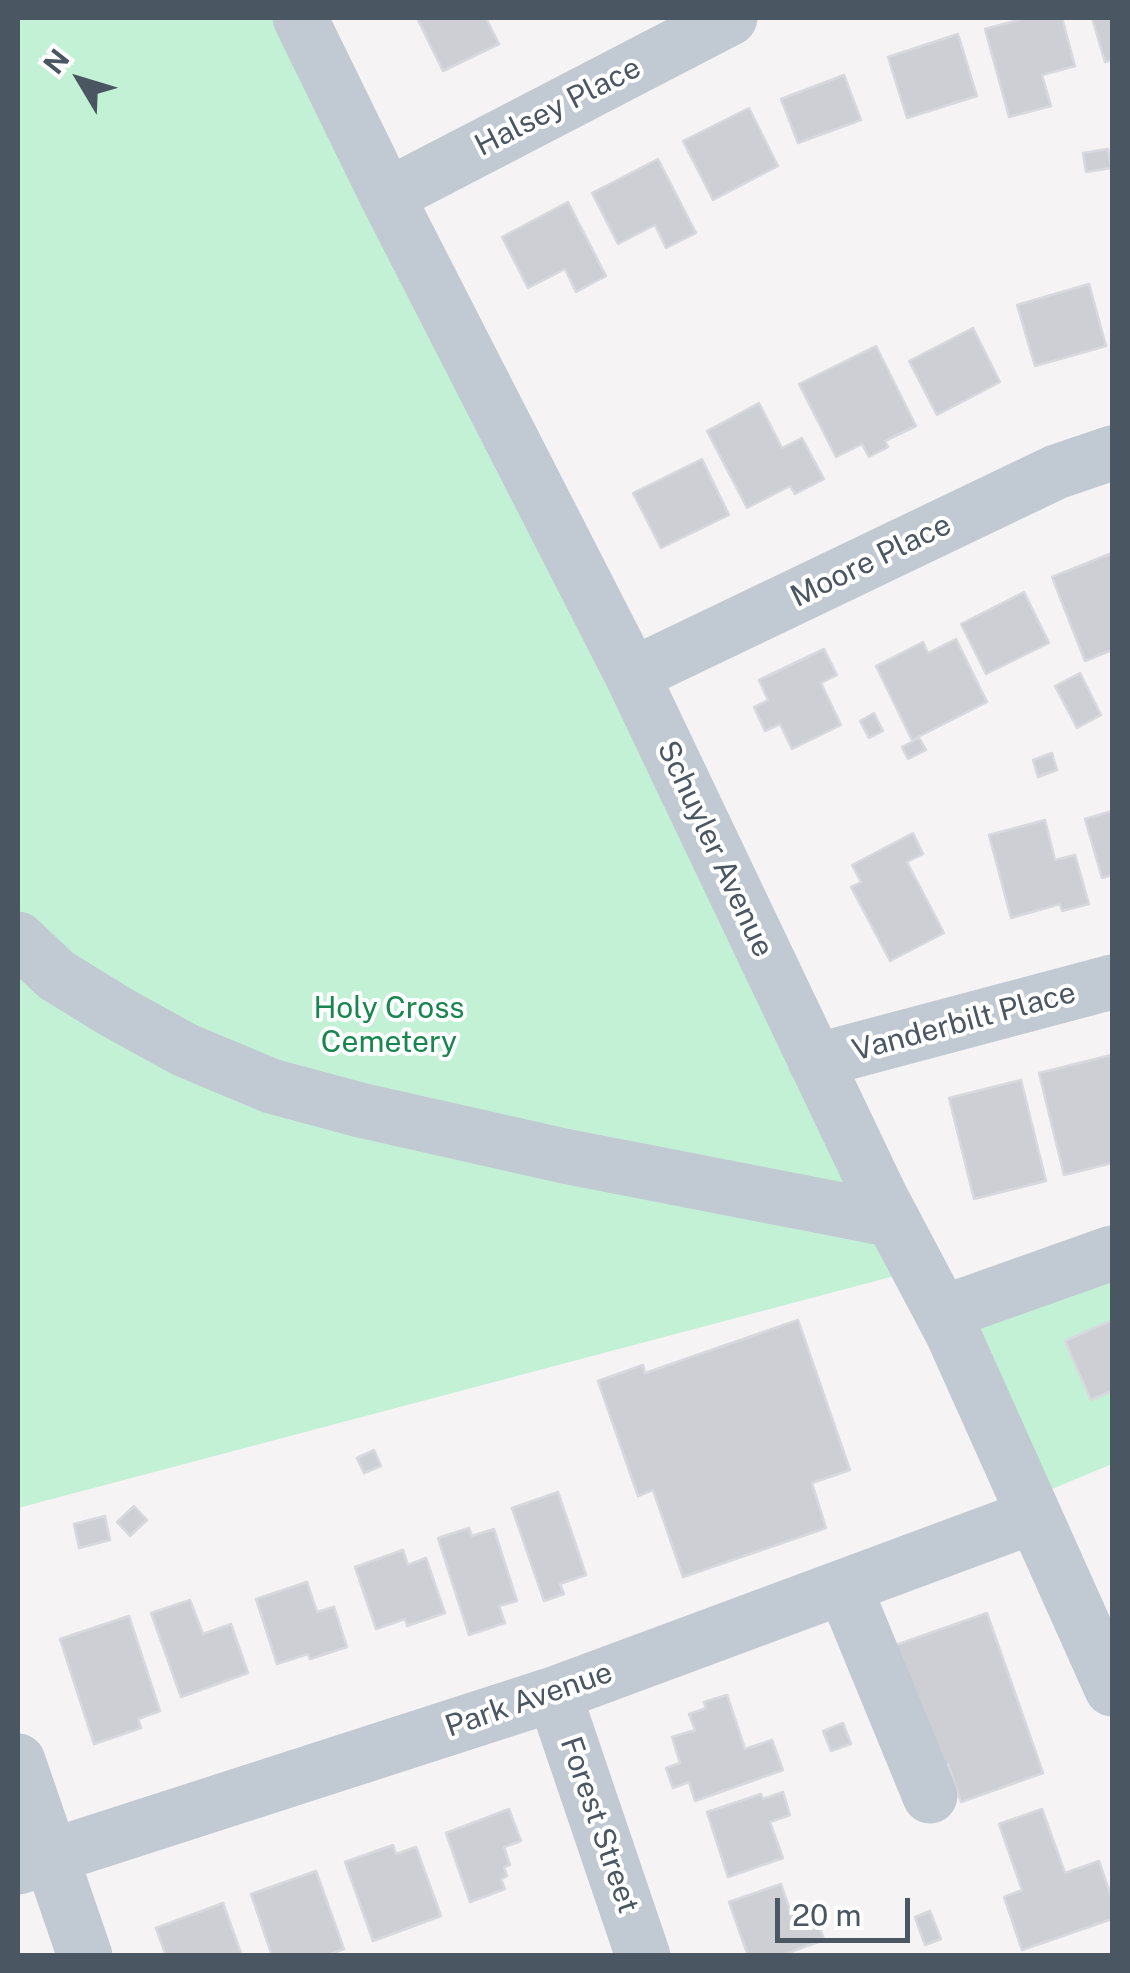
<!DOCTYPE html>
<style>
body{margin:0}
#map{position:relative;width:1130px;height:1973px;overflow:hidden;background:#f5f3f3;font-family:"Public Sans",sans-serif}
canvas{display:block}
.frame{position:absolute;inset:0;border:20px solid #4a5661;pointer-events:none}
.north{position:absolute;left:30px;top:30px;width:100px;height:100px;-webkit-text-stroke:8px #fff;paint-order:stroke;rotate:308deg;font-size:28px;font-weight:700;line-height:40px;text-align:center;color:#4a5661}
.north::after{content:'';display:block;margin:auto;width:35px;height:45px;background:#4a5661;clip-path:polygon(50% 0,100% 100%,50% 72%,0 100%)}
.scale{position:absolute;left:775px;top:1898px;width:135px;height:45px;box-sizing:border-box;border:5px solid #4a5661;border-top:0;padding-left:12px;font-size:30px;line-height:35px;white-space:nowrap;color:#4a5661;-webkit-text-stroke:8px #fff;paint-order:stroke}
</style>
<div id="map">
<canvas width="1130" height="1973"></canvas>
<div class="frame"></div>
<div class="north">N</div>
<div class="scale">20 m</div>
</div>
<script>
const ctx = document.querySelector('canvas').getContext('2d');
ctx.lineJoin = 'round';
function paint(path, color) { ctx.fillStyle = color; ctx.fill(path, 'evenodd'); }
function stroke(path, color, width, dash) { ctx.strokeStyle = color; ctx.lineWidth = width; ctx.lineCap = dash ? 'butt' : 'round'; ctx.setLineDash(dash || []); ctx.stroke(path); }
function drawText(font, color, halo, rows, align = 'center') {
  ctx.font = font + ' "Public Sans",sans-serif'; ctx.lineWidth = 8; ctx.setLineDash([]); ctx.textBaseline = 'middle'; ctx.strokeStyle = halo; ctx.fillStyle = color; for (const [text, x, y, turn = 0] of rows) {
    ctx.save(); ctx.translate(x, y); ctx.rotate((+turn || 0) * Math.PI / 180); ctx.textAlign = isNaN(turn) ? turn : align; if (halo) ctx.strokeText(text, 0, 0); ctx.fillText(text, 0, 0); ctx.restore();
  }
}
const green = new Path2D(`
 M18 18H300L921 1269 18 1508Z
 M1112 1276V1464L1028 1499 953 1334Z`);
const building = new Path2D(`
 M417 18H486L499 44 443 71Z
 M1026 18H1062L1075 66 1042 75 1051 106 1009 117 985 29Z
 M1092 18H1112V60L1105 62Z
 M958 34 977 96 907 118 888 57Z
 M844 75 861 120 798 143 781 99Z
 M749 108 778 166 713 200 683 141Z
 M1108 149 1111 168 1086 172 1083 153Z
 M658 159 696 233 666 248 655 225 618 244 592 193Z
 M568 202 606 276 576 292 565 269 528 288 502 237Z
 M1089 284 1106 346 1035 366 1017 305Z
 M973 328 1000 382 937 415 909 361Z
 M876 346 916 426 885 441 888 447 869 457 862 444 836 457 799 384Z
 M759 403 782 448 802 438 824 479 795 494 790 486 747 508 707 431Z
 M702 459 729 515 661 548 633 493Z
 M1112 553V650L1085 661 1052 577Z
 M1024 592 1049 643 986 674 961 624Z
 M956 639 987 702 912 740 876 666 923 642 928 653Z
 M824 649 837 675 821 683 841 725 792 749 780 724 765 731 754 707 768 700 759 680Z
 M1080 673 1101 715 1077 728 1055 686Z
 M874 713 883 731 869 738 860 721Z
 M919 738 926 750 908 759 902 747Z
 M1052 753 1057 770 1038 777 1033 760Z
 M1112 811V875L1102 878 1085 819Z
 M1045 820 1055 860 1075 855 1089 904 1062 911 1060 904 1011 918 989 835Z
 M913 833 923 854 907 862 944 933 890 961 851 887 861 882 852 865Z
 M1111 1055 1112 1163 1064 1175 1039 1073Z
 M1021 1080 1046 1181 974 1199 949 1098Z
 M798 1320 850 1470 812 1483 826 1528 683 1577 653 1490 638 1496 598 1381 643 1365 645 1373Z
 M1112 1320V1391L1091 1400 1065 1341Z
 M374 1450 381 1466 364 1473 357 1458Z
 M558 1492 586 1575 560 1584 564 1594 544 1601 512 1508Z
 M134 1506 147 1520 130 1536 117 1522Z
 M105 1516 110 1540 79 1548 74 1524Z
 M469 1528 472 1536 494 1529 517 1601 499 1606 505 1623 469 1635 438 1538Z
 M403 1550 408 1565 426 1558 445 1613 407 1626 405 1619 376 1629 355 1567Z
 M307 1582 317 1612 334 1607 347 1647 310 1659 308 1654 277 1664 256 1599Z
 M190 1600 203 1634 231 1624 248 1673 181 1697 151 1613Z
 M987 1613 1043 1773 961 1802 948 1764 944 1766 893 1646Z
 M129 1616 160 1711 138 1719 141 1728 94 1744 60 1639Z
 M727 1695 745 1749 772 1740 783 1770 695 1801 689 1782 673 1788 666 1768 680 1763 672 1737 695 1730 689 1714 706 1708 704 1702Z
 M843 1723 851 1744 831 1751 823 1731Z
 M783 1792 790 1815 770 1822 783 1858 728 1877 707 1812 761 1794 763 1799Z
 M509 1809 521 1841 504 1847 510 1865 504 1867 507 1876 501 1879 505 1889 470 1902 446 1833Z
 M1042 1809 1065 1873 1099 1861 1112 1899V1919L1022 1950 1004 1897 1022 1890 999 1824Z
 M393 1845 396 1854 416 1847 441 1916 373 1941 345 1862Z
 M316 1871 344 1949 325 1956H272L251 1894Z
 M781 1884 793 1919 814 1911 824 1940 779 1956H748L729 1902Z
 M223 1903 242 1956H166L156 1928Z
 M930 1911 941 1939 925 1945 915 1917Z`);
const minor = new Path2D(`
 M300 18 387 196 632 675 880 1196 953 1334 1112 1689
 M387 196 730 18
 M632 675 1056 472 1112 453
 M18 939 56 975 116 1012 185 1050 271 1086 360 1110 564 1156 893 1220
 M815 1061 1112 982
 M943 1313 1112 1253
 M844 1587 930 1796
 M554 1694 643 1956
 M18 1761 85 1956
 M18 1867 554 1694 1034 1516`);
const streetNames = [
 ["Halsey Place",558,107,-27],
 ["Moore Place",871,561,-26],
 ["Schuyler Avenue",715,849,65],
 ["Vanderbilt Place",964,1022,-15],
 ["Park Avenue",529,1700,-19],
 ["Forest Street",599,1825,71]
];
const parkNames = [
 ["Holy Cross",389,1009],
 ["Cemetery",389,1043]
];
paint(green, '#c3f1d5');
paint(building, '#cdcfd5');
stroke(building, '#d7d9de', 2.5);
stroke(minor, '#c1cad2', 55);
drawText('30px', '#4a5661', '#fff', streetNames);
drawText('30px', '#17864f', '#fff', parkNames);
</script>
